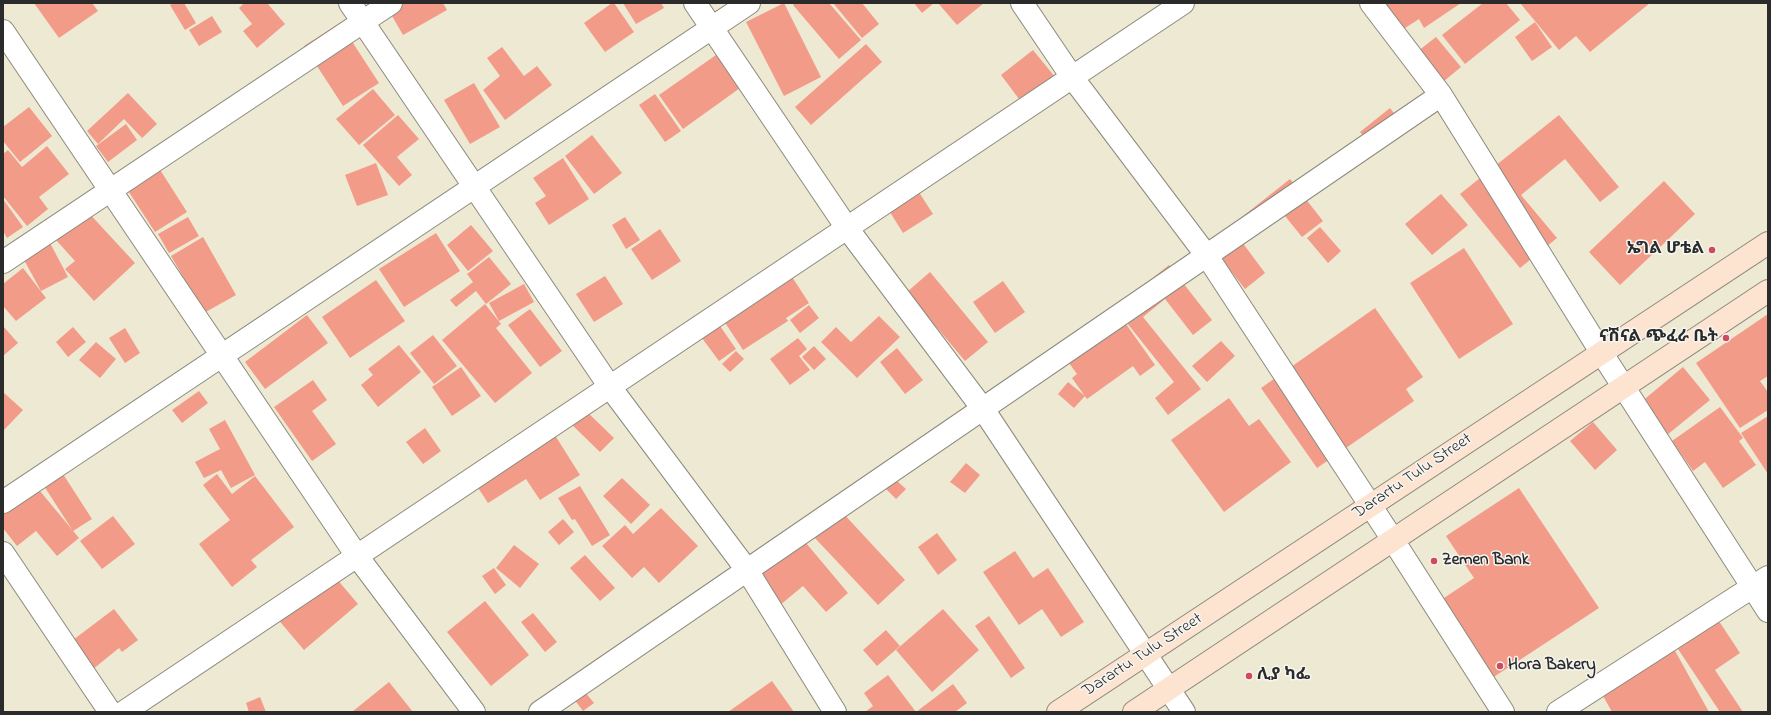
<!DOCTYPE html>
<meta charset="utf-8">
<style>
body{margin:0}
#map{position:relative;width:1771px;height:715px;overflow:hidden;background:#eee9d2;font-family:"Indie Flower",sans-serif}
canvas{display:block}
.frame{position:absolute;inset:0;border:4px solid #2b2b2b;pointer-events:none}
</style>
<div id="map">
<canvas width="1771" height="715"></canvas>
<div class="frame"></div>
</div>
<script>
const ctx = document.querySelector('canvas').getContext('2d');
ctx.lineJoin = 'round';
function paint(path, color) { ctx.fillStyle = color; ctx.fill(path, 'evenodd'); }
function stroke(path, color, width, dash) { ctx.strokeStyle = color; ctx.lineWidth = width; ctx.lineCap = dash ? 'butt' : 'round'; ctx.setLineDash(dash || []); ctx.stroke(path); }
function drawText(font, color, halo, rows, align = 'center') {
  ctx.font = font + ' "Indie Flower","Noto Sans Ethiopic",sans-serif'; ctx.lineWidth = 3; ctx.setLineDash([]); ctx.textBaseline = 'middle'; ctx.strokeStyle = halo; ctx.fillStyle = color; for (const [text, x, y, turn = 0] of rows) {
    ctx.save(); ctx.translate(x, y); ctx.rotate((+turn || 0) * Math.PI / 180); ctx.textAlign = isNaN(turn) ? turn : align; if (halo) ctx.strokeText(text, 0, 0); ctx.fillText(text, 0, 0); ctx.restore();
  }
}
const building = new Path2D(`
 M34 3H92L98 11 59 38Z
 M174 3H184L196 23 185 30 170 5Z
 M244 3H267L285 24 257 48 243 31 252 24 239 8Z
 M398 3H443L447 10 403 35 388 9Z
 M612 3H614L634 32 605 52 584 23Z
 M623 3H661L664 8 636 24Z
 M784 3 821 77 784 96 746 22Z
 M795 3H829L861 40 839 59 793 5Z
 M833 3H862L879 24 862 38Z
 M914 3H934L922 13Z
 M938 3H984L957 25Z
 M1384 3H1461L1424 28 1419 19 1402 30Z
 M1483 3H1506L1520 20 1465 64 1442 35Z
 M1520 3H1650L1590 52 1576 36 1559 50Z
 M212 16 222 32 199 46 189 30Z
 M1535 22 1552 47 1532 61 1515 37Z
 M340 23 379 83 343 106 304 46Z
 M1436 37 1461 67 1438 86 1413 55Z
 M866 44 882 62 811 125 795 107Z
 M502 47 524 76 537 66 552 85 505 120 483 90 500 76 487 58Z
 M1033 50 1055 77 1022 103 1001 75Z
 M716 55 740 88 683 129 659 95Z
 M474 83 500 127 470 144 444 100Z
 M373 89 395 115 359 145 336 119Z
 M128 93 157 124 142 138 124 119 98 144 87 131Z
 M655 94 681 131 665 142 639 105Z
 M29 107 52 136 20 162 3 141V127Z
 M1390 108 1404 126 1375 150 1360 132Z
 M398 115 419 139 397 157 412 175 399 186 363 145Z
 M1559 115 1619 187 1600 202 1565 159 1521 195 1557 238 1520 268 1460 194Z
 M126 124 137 140 108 162 96 146Z
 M592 135 622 173 594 194 565 156Z
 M47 146 69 174 39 197 48 209 27 226 3 196V154L8 150 22 167Z
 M563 158 589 199 549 225 535 203 546 196 533 178Z
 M376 163 388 195 357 206 345 175Z
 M157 165 187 212 155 232 125 186Z
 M1290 179 1323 221 1302 237 1281 211 1242 242 1265 273 1245 289 1209 243Z
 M1664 181 1695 214 1620 285 1589 252Z
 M913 183 933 214 903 233 883 201Z
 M1441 194 1468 225 1432 255 1405 224Z
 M3 199 23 227 7 238 3 231Z
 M87 211 135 263 94 301 65 269 75 261 56 240Z
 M188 217 199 236 169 253 158 234Z
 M625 217 640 240 626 249 612 225Z
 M471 225 493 251 468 271 447 245Z
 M1320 227 1341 251 1328 263 1307 238Z
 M660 229 681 261 652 280 631 249Z
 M436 233 460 271 404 307 379 269Z
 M203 237 236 295 204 313 171 256Z
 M50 243 68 277 41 291 23 258Z
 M1464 248 1513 324 1459 359 1410 283Z
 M489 257 511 284 486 304 476 291 456 307 450 300 473 282 467 274Z
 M781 260 809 303 786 318 788 321 743 350 720 315Z
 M1169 265 1212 320 1193 335 1165 299 1143 317 1201 389 1168 415 1155 398 1174 382 1115 308Z
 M23 268 46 298 16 321 3 306V284Z
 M930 272 988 342 965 361 907 292Z
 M605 276 623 304 594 322 576 294Z
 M376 280 405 321 350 358 322 317Z
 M1003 281 1025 312 995 333 973 302Z
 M524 284 534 302 499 321 489 303Z
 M485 304 501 324 496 328 532 373 495 403 442 340Z
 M809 305 819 318 800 333 790 320Z
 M1375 308 1423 377 1406 389 1414 401 1317 468 1261 388Z
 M530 309 562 351 540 367 508 325Z
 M1768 314V376L1760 381 1768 392V410L1740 428 1696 363Z
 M307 315 328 343 265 389 245 362Z
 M879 316 900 337 857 378 821 342 836 327 851 342Z
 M1095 321 1107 338 1126 324 1155 365 1140 376 1133 366 1087 399 1072 378 1077 374 1058 348Z
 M3 326 18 343 3 356Z
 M720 326 736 349 719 361 702 338Z
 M73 327 86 342 68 357 56 342Z
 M125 328 140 353 125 363 109 338Z
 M433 335 457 366 434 384 410 353Z
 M798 338 807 349 799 356 810 370 790 385 770 359Z
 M1221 341 1235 356 1207 382 1192 366Z
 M96 342 116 359 100 378 79 360Z
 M399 345 421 372 378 407 361 385 373 375 368 369Z
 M814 346 826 359 814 370 802 357Z
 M897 348 923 380 905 394 880 362Z
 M736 351 744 359 730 372 722 364Z
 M461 367 481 396 452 416 432 387Z
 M1683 367 1710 400 1667 435 1640 403Z
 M313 380 327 400 312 411 336 444 312 461 274 407Z
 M1068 382 1085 396 1074 408 1058 394Z
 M199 391 208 403 182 423 172 410Z
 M3 392 23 410 3 431Z
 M1229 398 1249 426 1259 419 1291 462 1224 512 1171 440Z
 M1720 407 1743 438 1739 441 1756 465 1723 488 1705 462 1693 471 1672 441Z
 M583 408 614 438 600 452 569 422Z
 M1768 416V474L1741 433Z
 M225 420 255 475 231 488 221 470 204 478 195 462 220 449 209 429Z
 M546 421 580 475 540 500 526 479 488 503 467 471Z
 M1593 422 1617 450 1595 470 1570 441Z
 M425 428 441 451 423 464 406 442Z
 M966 463 980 475 965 493 950 482Z
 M887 472 906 489 896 499 878 481Z
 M63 474 92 519 73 531 44 486Z
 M217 474 232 494 255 476 294 527 251 560 257 567 232 587 199 544 230 520 203 485Z
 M622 478 650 505 631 524 603 496Z
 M30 479 79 538 57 556 36 531 17 546 3 528V501Z
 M580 486 610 535 592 546 575 519 572 520 558 498Z
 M1519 488 1599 608 1480 686 1432 606 1474 578 1446 536Z
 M661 508 698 546 659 583 644 567 632 578 602 546 625 525 633 534Z
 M841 511 905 580 878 605 814 537Z
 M113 516 135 544 102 569 80 541Z
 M563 519 574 532 559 545 548 532Z
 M937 533 957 560 938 575 918 547Z
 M801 537 848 593 826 612 803 586 779 606 754 577Z
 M514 545 539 564 520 588 496 568Z
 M1015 551 1033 578 1048 568 1084 622 1061 637 1042 609 1019 625 983 572Z
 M585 555 615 588 600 601 570 568Z
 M494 568 506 585 495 594 482 576Z
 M330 571 358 604 304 650 276 617Z
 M485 601 529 655 491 686 447 632Z
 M114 609 138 640 122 652 119 648 87 674 65 646Z
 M943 609 979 650 932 692 896 650Z
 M1713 612 1740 653 1715 670 1743 712H1720L1672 640Z
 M533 613 557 642 545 652 521 622Z
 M989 616 1025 668 1011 678 975 626Z
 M886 630 900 646 877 666 863 650Z
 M1669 640 1709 712H1612L1597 685Z
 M888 675 916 712 953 684 967 703 955 712H865L873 706 864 693Z
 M772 681 794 712H728Z
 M389 682 413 712H352Z
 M581 687 594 703 583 711 571 695Z
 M260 697 266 712H249L246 703Z`);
const street = new Path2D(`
 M350 3 610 387 747 570 835 712
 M695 3 847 228 983 409 1184 712
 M1022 3 1072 77 1207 256 1393 540 1503 712
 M1371 3 1441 95 1601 352 1768 611
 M3 31 357 556 474 712
 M3 262 391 3
 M3 502 749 3
 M3 553 110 712
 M124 712 1183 3
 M540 712 1441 95
 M1558 712 1768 577`);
const secondary = new Path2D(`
 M1058 712 1768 243
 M1134 712 1768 291`);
const markers = [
 [1712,250,4,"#d1495b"],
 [1726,338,4,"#d1495b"],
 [1434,561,4,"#d1495b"],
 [1500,666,4,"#d1495b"],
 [1249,676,4,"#d1495b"]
];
const poiNames = [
 ["ኤግል ሆቴል",1704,250,"right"],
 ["ናሽናል ጭፈራ ቤት",1718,338,"right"],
 ["Zemen Bank",1442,561],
 ["Hora Bakery",1508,666],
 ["ሊያ ካፌ",1257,676]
];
const streetNames = [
 ["Darartu Tulu Street",1413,477,-34],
 ["Darartu Tulu Street",1143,656,-33]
];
paint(building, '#f39b89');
stroke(street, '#8c8a7e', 24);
stroke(secondary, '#8c8a7e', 24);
stroke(street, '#fff', 22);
stroke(secondary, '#fde4d0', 22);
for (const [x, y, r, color] of markers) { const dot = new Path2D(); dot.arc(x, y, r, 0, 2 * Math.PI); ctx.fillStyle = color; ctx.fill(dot); stroke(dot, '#f6f6f2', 1.5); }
drawText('bold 17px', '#2b2b2b', '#f6f6f2', poiNames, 'left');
drawText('17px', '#2b2b2b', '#f6f6f2', streetNames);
</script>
